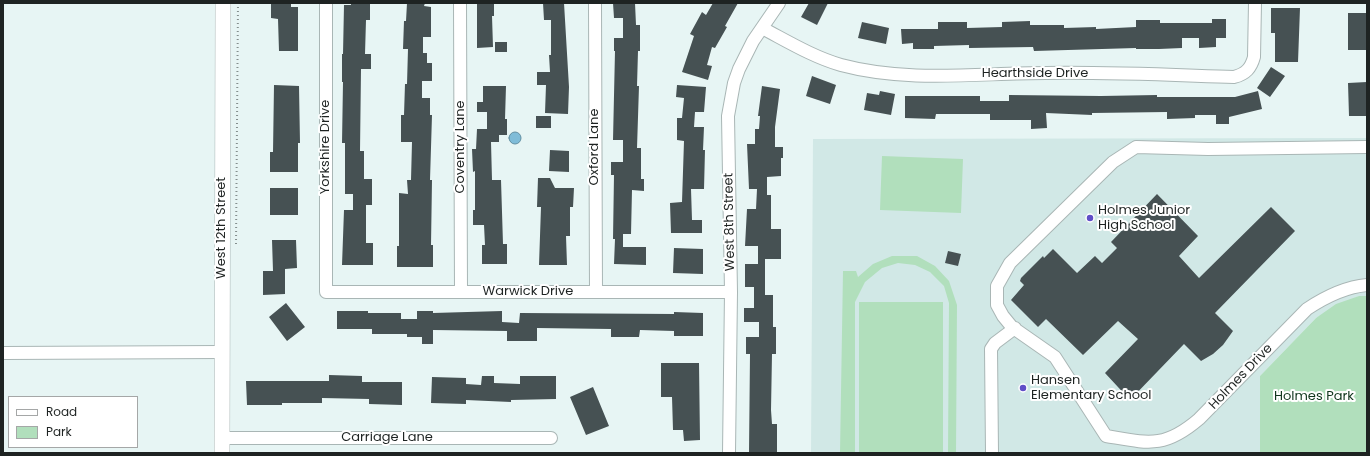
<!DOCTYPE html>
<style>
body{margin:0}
#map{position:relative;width:1370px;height:456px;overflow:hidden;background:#e7f5f4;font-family:Poppins,sans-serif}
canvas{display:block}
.frame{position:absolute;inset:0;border:4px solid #1e2322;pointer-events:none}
.legend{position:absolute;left:8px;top:396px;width:130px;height:52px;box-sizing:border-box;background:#fff;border:1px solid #a5a7a7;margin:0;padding:5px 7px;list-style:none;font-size:12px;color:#1e2322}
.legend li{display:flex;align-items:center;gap:8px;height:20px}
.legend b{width:20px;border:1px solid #a5a7a7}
</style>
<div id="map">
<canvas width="1370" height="456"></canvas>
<div class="frame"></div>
<ul class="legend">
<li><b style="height:5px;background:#fff"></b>Road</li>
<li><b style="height:11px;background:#b1dfbc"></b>Park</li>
</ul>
</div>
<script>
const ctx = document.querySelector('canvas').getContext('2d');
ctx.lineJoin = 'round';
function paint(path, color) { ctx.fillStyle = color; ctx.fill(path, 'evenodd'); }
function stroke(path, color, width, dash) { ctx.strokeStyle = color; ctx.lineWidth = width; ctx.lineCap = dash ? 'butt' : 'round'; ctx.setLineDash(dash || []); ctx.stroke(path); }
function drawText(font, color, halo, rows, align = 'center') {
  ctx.font = font + ' Poppins,sans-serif'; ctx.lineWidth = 4; ctx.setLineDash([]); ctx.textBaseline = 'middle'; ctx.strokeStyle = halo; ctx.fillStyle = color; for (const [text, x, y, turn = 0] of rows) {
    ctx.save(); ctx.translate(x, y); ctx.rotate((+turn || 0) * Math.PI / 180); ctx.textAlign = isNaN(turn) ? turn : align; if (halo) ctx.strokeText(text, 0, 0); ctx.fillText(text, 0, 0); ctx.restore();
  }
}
const built = new Path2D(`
 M1367 138V296H1359L1316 318 1260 376V453H811L813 139Z`);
const green = new Path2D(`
 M882 156 963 159 961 213 880 210Z
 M892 256H917L935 266 949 281 957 305 956 453H948L949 303 944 286 930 272 915 265 898 263 882 268 865 282 855 302V453H840L843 271H856L858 277 873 264Z
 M1359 296H1367V453H1260V376L1316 318 1336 304Z
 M859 302H943V453H859Z`);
const water = new Path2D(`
 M509 138a6 6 0 1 1 12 0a6 6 0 1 1-12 0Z`);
const building = new Path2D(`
 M271 3H291V7H298V51H279L278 19 271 18Z
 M351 3H370V20H366L365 54H371V69H361L360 151H364V179H372V205H366V243H373V265H342L344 210H353V194H345V143H342L343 82H342V54H343L344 5H351Z
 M407 3H425L424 6 431 7V37H423V53H427V63H432V81H422V98H430V115H432L430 180H432L431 245H433V267H397V246H399V193L408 194 407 180H411L412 142H401V115H404L405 84H407L408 49H403L404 21H406Z
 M477 3H494V16H492L493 47 477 48Z
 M543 3H564L569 87 568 114 545 113 546 85H537V72H550L549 55H551V20H544Z
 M613 3H635L636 25H640V51H638L637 86H639L637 148H641V179H644V191L632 190 631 234H623V247H646V265L614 264 615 239H613L614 175H611V162H623V140H613L615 51H614V38H623V18H614Z
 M713 3H738L725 26 727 27 715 48 712 47 707 65 712 66 708 80 682 72 694 36 690 34 702 12 706 15Z
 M809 3H828L817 25 801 17Z
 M1271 8H1300L1298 62H1275V33H1271Z
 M1348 13H1367V50H1348Z
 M1212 19H1226V38H1216V47L1199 48V38H1182V48L1159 49H1136V48L1034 51 1033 47 969 48V45L934 46V49H913V43L902 44 901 29H938V22H967V28L1002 27V22L1030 21V25H1064V28L1096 27V29L1136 27V20H1160V23H1212Z
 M862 22 889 28 886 44 858 38Z
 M495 42H507V52H495Z
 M1271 67 1285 76 1270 97 1257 88Z
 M812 76 836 85 830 104 806 96Z
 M1367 82V116H1349L1348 83Z
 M274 85 299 86 300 143H298V172H270V152H273Z
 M677 85 706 87 704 112H695L694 127H704L703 150H705L704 189H691L692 220H702V233H671L670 203 682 202 684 141 677 140V118H682L684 98 676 97Z
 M483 86H506L505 119H507V135H499V142H491L492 180H501L503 244H507V264H482V245H485L484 225H473V210H475V171L473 172 472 149H476L477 129H487V112H477V102H483Z
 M762 86 780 89 775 127V147H783V158H781V176L767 177V195H771V229H781V259H765V295H773V327H776V354H772L771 410 772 424H777V453H749L750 354H746V337H759V322H744V308H754V287H745V264H758V246H745L747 209H756L757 189H749L747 144H755V129H759L760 116H758Z
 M880 91 895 94 891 115 864 110 867 93 879 95Z
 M1258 91 1262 109 1229 117V124H1216V115H1195V118L1167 119V112L1092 113V115L1046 113 1047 128 1031 129V120H990V114H936L935 119 905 118V96H980V101H1009V95L1101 96 1157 95V97H1235Z
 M536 116H551V128H536Z
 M550 150 569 151V172L549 171Z
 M538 178H550L555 188H574L573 207H570V236H566L567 265H539L541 207H537Z
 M270 188H298V215H270Z
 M1157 194 1198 236 1179 256 1199 278 1271 207 1295 231 1215 313 1233 331 1223 345 1213 354 1201 361 1184 344 1130 400 1105 373 1138 339 1118 321 1083 355 1046 319 1038 327 1011 300 1024 285 1020 281 1021 278 1043 256 1044 258 1053 249 1077 273 1095 256 1102 263 1117 248 1111 242Z
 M272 240H296L297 268 285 269V294L263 295V271H273Z
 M674 248 703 249V274L673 273Z
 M948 251 961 254 958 266 945 263Z
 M286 303 305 327 287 341 269 317Z
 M337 311H368V313H401V319H417V311H433V313L502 311V322L519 323 520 313 674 314V312L703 313V336H674V331L640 330 639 337H611V329L537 328V341H507V331L433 330V344H422V337H407V334H372V329H337Z
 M661 363H699L700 440 684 441 683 430H673L672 397H661Z
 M329 375 362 376V382H402V405L369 404V399L322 398V403H282V405H247L246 381H329Z
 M482 376H494V383L520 384V376H556V399L511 400V402L466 400V404L431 403 432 377 466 378V384L481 385Z
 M593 387 609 426 586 435 570 397Z`);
const path = new Path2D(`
 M236 244 238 3`);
const minor = new Path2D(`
 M326 3V292H731
 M460 3 461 292
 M595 3 596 292
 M762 28C787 41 813 57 841 65 908 83 978 73 1046 73 1109 72 1171 75 1234 77 1246 74 1251 68 1254 57L1255 3
 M1367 147 1208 149 1136 147 1113 162 1010 263 997 286V305L1003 316 1012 327 1055 357 1106 436C1148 443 1164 449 1199 419L1307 309C1325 297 1345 287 1367 285
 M3 353 222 352
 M222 438H551
 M729 453 731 292 728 116 734 83 739 69 753 41 779 3
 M992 453 991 349 995 343 1015 328`);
const major = new Path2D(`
 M222 453 223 3`);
const markers = [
 [1090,218,4,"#604ec7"],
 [1023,388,4,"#604ec7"]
];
const streetNames = [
 ["Hearthside Drive",1035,74],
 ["Yorkshire Drive",326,147,-90],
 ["Coventry Lane",461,147,-90],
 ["Oxford Lane",595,147,-90],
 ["West 8th Street",730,222,-91],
 ["West 12th Street",222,228,-90],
 ["Warwick Drive",528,292],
 ["Holmes Drive",1241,377,-46],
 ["Carriage Lane",387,438]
];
const poiNames = [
 ["Holmes Junior",1098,211],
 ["High School",1098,226],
 ["Hansen",1031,381],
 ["Elementary School",1031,396]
];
const parkNames = [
 ["Holmes Park",1314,397]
];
paint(built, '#d1e8e6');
paint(green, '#b1dfbc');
paint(water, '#7fbcd8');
stroke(water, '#628ea1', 1);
paint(building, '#465153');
stroke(minor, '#a9b6b5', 14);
stroke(major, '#a9b6b5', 16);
stroke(path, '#848e8d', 2, [1, 3]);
stroke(minor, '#fff', 12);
stroke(major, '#fff', 15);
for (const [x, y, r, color] of markers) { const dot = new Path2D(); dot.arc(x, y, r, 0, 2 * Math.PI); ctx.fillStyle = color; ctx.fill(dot); stroke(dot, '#fff', 1.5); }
drawText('13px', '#1e2322', '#fff', streetNames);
drawText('13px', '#1e2322', '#fff', poiNames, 'left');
drawText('13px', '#10361d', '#fff', parkNames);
</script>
